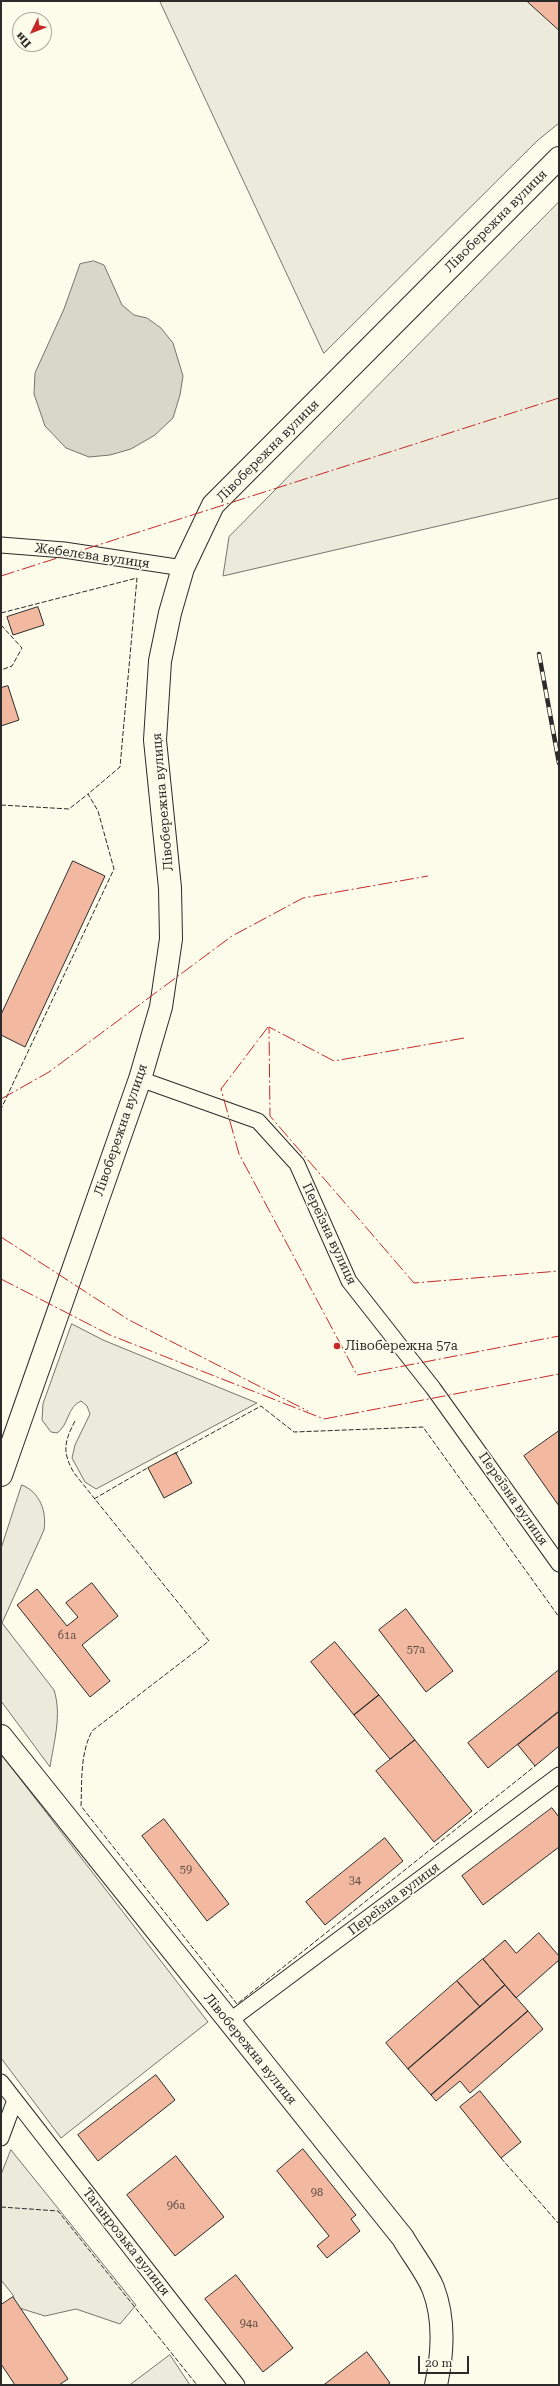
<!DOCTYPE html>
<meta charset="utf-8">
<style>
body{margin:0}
#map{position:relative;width:560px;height:2386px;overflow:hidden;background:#fdfbea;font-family:"Roboto Serif",serif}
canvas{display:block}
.frame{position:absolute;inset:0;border:2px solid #2b2b2b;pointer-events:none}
.north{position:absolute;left:12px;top:12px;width:40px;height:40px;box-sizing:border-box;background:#fdfbea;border:1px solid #a9a89e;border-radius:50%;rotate:227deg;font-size:11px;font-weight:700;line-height:16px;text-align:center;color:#2b2b2b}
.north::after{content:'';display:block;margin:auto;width:14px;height:18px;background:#c62828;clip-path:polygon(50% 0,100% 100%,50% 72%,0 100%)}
.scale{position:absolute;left:418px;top:2356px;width:51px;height:18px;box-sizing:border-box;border:2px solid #2b2b2b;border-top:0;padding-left:5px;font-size:12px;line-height:14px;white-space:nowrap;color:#2b2b2b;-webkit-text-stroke:3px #fdfbea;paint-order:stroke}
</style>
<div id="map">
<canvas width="560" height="2386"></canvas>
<div class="frame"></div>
<div class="north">Пн</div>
<div class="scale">20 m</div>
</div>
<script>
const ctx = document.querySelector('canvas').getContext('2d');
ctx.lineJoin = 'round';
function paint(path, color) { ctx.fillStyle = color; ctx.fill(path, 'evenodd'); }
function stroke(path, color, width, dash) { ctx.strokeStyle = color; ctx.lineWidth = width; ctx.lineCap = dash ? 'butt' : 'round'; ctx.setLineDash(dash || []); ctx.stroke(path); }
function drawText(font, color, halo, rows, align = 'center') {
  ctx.font = font + ' "Roboto Serif",serif'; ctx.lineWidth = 3; ctx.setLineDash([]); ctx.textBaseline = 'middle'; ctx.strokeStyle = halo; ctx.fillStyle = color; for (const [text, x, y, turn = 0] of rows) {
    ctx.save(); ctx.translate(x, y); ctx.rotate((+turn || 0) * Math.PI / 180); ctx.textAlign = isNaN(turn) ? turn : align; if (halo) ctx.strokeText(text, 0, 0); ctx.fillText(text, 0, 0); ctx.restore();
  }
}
const green = new Path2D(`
 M160 1H559V123L537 141 324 353Z
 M559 202V498L223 576 229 537Z
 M72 1324 103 1340 257 1403 96 1489 85 1482 72 1458 75 1445 90 1414 87 1406 81 1401C67 1407 69 1425 57 1433L51 1432 42 1420 43 1404Z
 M22 1485C40 1492 47 1512 44 1530L2 1623 54 1690C62 1715 54 1741 50 1767L1 1701V1549Z
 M1 1754 208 2022 61 2138 1 2058Z
 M11 2150 136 2305 120 2324 76 2309 45 2316 16 2307 13 2295 1 2280V2175Z`);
const parking = new Path2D(`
 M170 2355 190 2385H130Z`);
const water = new Path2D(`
 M94 261 104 265 122 305 134 315 147 318 161 328 173 343 183 376 180 395 173 418 155 435 131 449 110 455 89 457 66 448 45 426 34 394 35 373 64 309 80 264Z`);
const building = new Path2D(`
 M527 1H559V30Z
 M38 607 44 625 13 635 7 617Z
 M8 686 19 720 1 726V688Z
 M73 861 105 876 25 1047 1 1035V1015Z
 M559 1431V1506L524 1456Z
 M176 1453 192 1483 164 1498 148 1468Z
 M92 1583 118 1616 82 1645 110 1681 90 1697 17 1605 37 1589 67 1626 78 1617 66 1603Z
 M406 1609 453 1671 426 1692 379 1630Z
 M335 1642 379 1695 354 1715 311 1662Z
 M559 1670V1711L488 1768 468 1743Z
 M379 1695 415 1740 390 1759 354 1715Z
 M559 1712V1746L535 1766 518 1745Z
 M415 1740 472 1811 434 1842 376 1771Z
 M552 1808 559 1817V1847L483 1905 462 1876Z
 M164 1819 229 1904 207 1921 142 1836Z
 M385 1838 403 1861 325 1925 306 1902Z
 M539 1933 559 1956V1960L516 1998 483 1959 505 1940 516 1953Z
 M483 1959 505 1985 480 2007 457 1981Z
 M457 1981 480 2007 408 2069 386 2043Z
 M505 1985 528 2011 431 2095 408 2069Z
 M528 2011 543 2029 470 2093 460 2081 436 2101 431 2095Z
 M156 2075 175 2100 98 2161 78 2135Z
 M480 2091 521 2142 501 2158 460 2107Z
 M303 2149 356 2215 351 2219 360 2231 327 2258 317 2246 329 2236 277 2171Z
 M176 2156 224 2217 175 2256 127 2195Z
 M236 2275 293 2348 263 2372 205 2299Z
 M13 2297 68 2379 59 2385H15L1 2364V2305Z
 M367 2352 390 2383 387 2385H324Z`);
const street = new Path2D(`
 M1 545 64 550 183 568
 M140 1079 258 1121 297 1164 349 1281 433 1388 559 1564
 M228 2022 559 1775
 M1 2082 237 2385
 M1 2138 15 2100`);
const secondary = new Path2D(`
 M1 1475 140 1079 161 1007 171 939 170 888 155 740 160 661 170 613 183 568 213 505 559 158
 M1 1736 403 2238C412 2254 426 2271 433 2288 445 2319 443 2353 436 2385`);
const rail = new Path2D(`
 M539 654 559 763`);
const fence = new Path2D(`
 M1 613 137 578 120 767 88 794 98 811 114 869 1 1109
 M1 625 22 648 12 666 1 670
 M1 805 69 809 88 794
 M75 1421C64 1442 62 1452 74 1473L209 1641 92 1731C80 1754 82 1781 81 1806L237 2004 535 1766
 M174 1454 261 1406 294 1432 423 1427 559 1617
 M94 1499 149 1467
 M501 2158 559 2224
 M1 2207 58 2211 197 2385`);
const power = new Path2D(`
 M1 576 559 398
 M268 1027 221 1089 239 1154 357 1375 559 1336
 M464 1038 334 1061 269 1027 270 1116 414 1283 559 1271
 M1 1099 49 1072 232 936 303 898 428 876
 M1 1237 129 1320 308 1411
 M1 1279 110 1335 324 1419 559 1374`);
const markers = [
 [337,1346,4,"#c62828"]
];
const numberNames = [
 ["61а",67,1636],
 ["57а",416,1650],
 ["59",186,1870],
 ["34",355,1881],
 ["98",317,2193],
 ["96a",176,2206],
 ["94а",249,2324]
];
const streetNames = [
 ["Лівобережна вулиця",496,221,-45],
 ["Лівобережна вулиця",268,451,-45],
 ["Жебелєва вулиця",92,556,8],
 ["Лівобережна вулиця",163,802,-95],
 ["Лівобережна вулиця",121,1130,-71],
 ["Переїзна вулиця",329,1234,65],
 ["Переїзна вулиця",513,1499,55],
 ["Переїзна вулиця",394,1899,-37],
 ["Лівобережна вулиця",250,2049,51],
 ["Таганрозька вулиця",126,2242,52]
];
const poiNames = [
 ["Лівобережна 57а",345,1346]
];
paint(green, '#ecebdb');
stroke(green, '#74746e', 1);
paint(parking, '#eceadb');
stroke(parking, '#74746e', 1);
paint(water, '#d8d7c9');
stroke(water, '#74746e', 1);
paint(building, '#f2b8a0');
stroke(building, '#2b2b2b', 1);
stroke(street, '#2b2b2b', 17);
stroke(secondary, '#2b2b2b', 24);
stroke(street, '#fdfbea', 15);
stroke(secondary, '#fdfbea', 22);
stroke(rail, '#2b2b2b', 4.5);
stroke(rail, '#fdfbea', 3, [9]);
stroke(fence, '#2b2b2b', 1, [5, 2]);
stroke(power, '#c62828', 1, [14, 3, 2, 3]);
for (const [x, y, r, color] of markers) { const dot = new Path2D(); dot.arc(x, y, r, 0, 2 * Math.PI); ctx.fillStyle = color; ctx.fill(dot); stroke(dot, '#fdfbea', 1.5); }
drawText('11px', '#5d4e48', null, numberNames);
drawText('13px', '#2b2b2b', '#fdfbea', streetNames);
drawText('13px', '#2b2b2b', '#fdfbea', poiNames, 'left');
</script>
